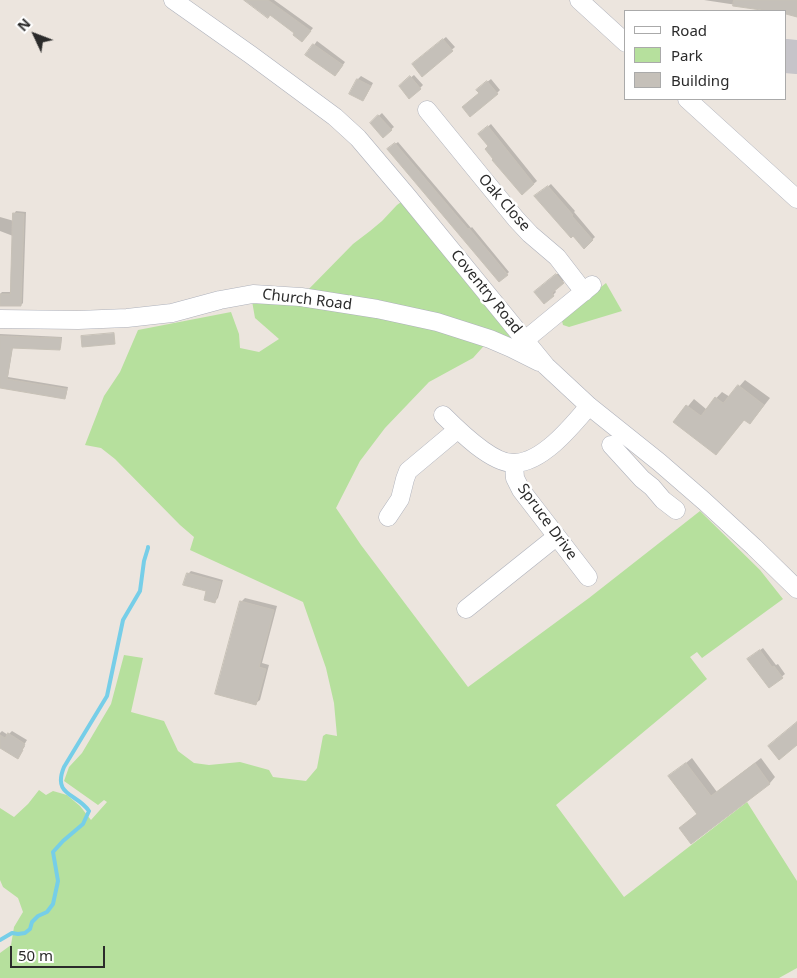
<!DOCTYPE html>
<style>
body{margin:0}
#map{position:relative;width:797px;height:978px;overflow:hidden;background:#ece5de;font-family:"Noto Sans",sans-serif}
canvas{display:block}
.legend{position:absolute;left:624px;top:10px;width:162px;height:90px;box-sizing:border-box;background:#fff;border:1px solid #aaa;margin:0;padding:6px 9px;list-style:none;font-size:15px;color:#2b2b2b}
.legend li{display:flex;align-items:center;gap:10px;height:25px}
.legend b{width:25px;border:1px solid #aaa}
.north{position:absolute;left:10px;top:10px;width:50px;height:50px;-webkit-text-stroke:4px #fff;paint-order:stroke;rotate:313deg;font-size:14px;font-weight:700;line-height:20px;text-align:center;color:#2b2b2b}
.north::after{content:'';display:block;margin:auto;width:18px;height:22px;background:#2b2b2b;clip-path:polygon(50% 0,100% 100%,50% 72%,0 100%)}
.scale{position:absolute;left:10px;top:946px;width:95px;height:22px;box-sizing:border-box;border:2px solid #2b2b2b;border-top:0;padding-left:6px;font-size:15px;line-height:18px;white-space:nowrap;color:#2b2b2b;-webkit-text-stroke:4px #fff;paint-order:stroke}
</style>
<div id="map">
<canvas width="797" height="978"></canvas>
<ul class="legend">
<li><b style="height:6px;background:#fff"></b>Road</li>
<li><b style="height:14px;background:#b6e09d"></b>Park</li>
<li><b style="height:14px;background:#c5c0b9"></b>Building</li>
</ul>
<div class="north">N</div>
<div class="scale">50 m</div>
</div>
<script>
const ctx = document.querySelector('canvas').getContext('2d');
ctx.lineJoin = 'round';
function paint(path, color) { ctx.fillStyle = color; ctx.fill(path, 'evenodd'); }
function stroke(path, color, width, dash) { ctx.strokeStyle = color; ctx.lineWidth = width; ctx.lineCap = dash ? 'butt' : 'round'; ctx.setLineDash(dash || []); ctx.stroke(path); }
function drawText(font, color, halo, rows, align = 'center') {
  ctx.font = font + ' "Noto Sans",sans-serif'; ctx.lineWidth = 5; ctx.setLineDash([]); ctx.textBaseline = 'middle'; ctx.strokeStyle = halo; ctx.fillStyle = color; for (const [text, x, y, turn = 0] of rows) {
    ctx.save(); ctx.translate(x, y); ctx.rotate((+turn || 0) * Math.PI / 180); ctx.textAlign = isNaN(turn) ? turn : align; if (halo) ctx.strokeText(text, 0, 0); ctx.fillText(text, 0, 0); ctx.restore();
  }
}
const green = new Path2D(`
 M408 197 546 366 490 339 473 358 429 382 385 428 360 461 336 508 361 545 468 687 589 598 700 511 760 570 783 599 702 658 697 652 690 657 707 679 556 805 624 897 747 802 797 881V968L779 978H0V953L11 945 14 927 23 912 18 898 3 887 0 880V808L14 817 28 804 39 790 46 795 53 791 67 795 80 806 91 820 107 802 104 800 98 805 64 781 69 767 82 753 111 704 124 655 143 658 131 712 164 721 178 751 194 763 209 765 240 762 269 770 273 777 306 781 317 768 323 736 326 734 337 736 334 703 326 668 303 602 190 550 194 537 180 525 115 459 101 448 85 445 104 396 120 372 138 330 231 312 239 334 240 348 259 352 279 339 255 318 252 301 301 297 353 244 370 231 382 221 397 205Z
 M606 283 622 311 569 327 563 325 562 321 564 317Z`);
const shadow = new Path2D(`
 M246 0H274L313 28 305 38 296 33 270 14Z
 M704 0H797V16L786 13V11H776Z
 M446 37 455 47 422 75 416 61Z
 M317 41 345 62 338 72 307 55Z
 M414 75 423 85 420 88 400 86Z
 M361 76 373 83 366 96 363 99 351 93 358 79Z
 M491 79 500 90 497 93H480L481 87Z
 M382 113 394 127 383 136 371 123Z
 M491 124 537 181 522 194 489 146 483 131Z
 M398 142 471 228 472 227 509 272 507 274 389 149Z
 M551 184 575 211 574 212 595 237 584 247 539 194Z
 M16 211 26 212 23 303 21 305H0V294L2 292H12L13 236 0 231V217L14 221V214Z
 M560 272 566 279 554 289 556 292 553 295 538 289Z
 M0 334 62 337 61 347 60 349 13 347 8 377 68 387 66 396 64 398 0 387Z
 M745 380 770 398 756 416 745 419 716 454 675 422 694 399 706 409 722 392 730 397Z
 M191 571 223 580 218 598 215 601 207 591 188 574Z
 M245 598 277 606 262 663 269 665 260 700 256 703 241 602Z
 M763 648 776 665 778 664 785 674 769 687 752 656Z
 M2 731 8 735 12 731 27 740 24 745 25 746 20 754 0 746V733Z
 M692 758 717 792 761 758 775 777 770 783 692 842 681 828 698 813 670 776Z`);
const stream = new Path2D(`
 M0 940 12 933 18 934 25 933 30 929 32 922 38 916 47 912 53 904 58 881 53 852 63 841 83 824 89 811C77 793 52 796 64 767L107 696 123 620 140 591 144 561 148 548V547`);
const taxiway = new Path2D(`
 M786 56 797 57`);
const building = new Path2D(`
 M244 0H268L311 31 302 42 293 35 294 33 270 15 268 18Z
 M734 0H797V17L786 14V11H768L733 6Z
 M443 39 453 51 422 77 412 64Z
 M313 44 343 65 335 76 305 55Z
 M410 76 421 89 409 99 399 86Z
 M357 79 371 86 363 101 349 94Z
 M487 81 498 94 470 117 462 107 479 93 476 90Z
 M378 115 392 130 383 138 370 123Z
 M488 126 534 184 522 195 492 160 493 159 485 149 488 146 478 134Z
 M395 143 468 229 469 228 508 275 499 282 387 149Z
 M548 186 573 215 572 216 593 240 584 249 573 236 571 238 534 196Z
 M13 213 24 214 21 306H0V294H10Z
 M556 274 564 283 552 293 554 296 544 304 534 292Z
 M114 333 115 344 82 347 81 336Z
 M0 336 61 338 60 350 12 348 7 379 67 389 65 399 0 388Z
 M738 385 764 405 750 424 744 420 716 455 673 422 686 405 701 416 715 397 723 403Z
 M187 573 221 582 215 603 204 600 206 591 183 585Z
 M240 601 274 610 259 667 266 669 256 705 215 694Z
 M760 650 772 667 774 666 783 678 769 688 747 659Z
 M797 722V745L779 760 768 746Z
 M8 733 25 744 22 749 23 750 18 759 0 748V735L5 738Z
 M686 763 711 796 755 763 770 784 691 844 679 828 697 814 668 776Z`);
const minor = new Path2D(`
 M173 0 251 55 335 117 358 138 408 197 546 366 589 406 659 462 704 501 754 547 797 589
 M579 0 626 43
 M687 99 797 199
 M427 110 516 219 530 234 557 257 584 292
 M0 319 78 320 127 318 172 313 220 300 253 294 301 297 377 309 437 322 490 339 511 348 539 362
 M525 340 592 285
 M443 415C458 430 493 465 515 463 543 462 572 426 589 406
 M611 445 642 479 652 487 663 500 676 510
 M514 464 515 478 521 490 588 577
 M388 517 400 499 405 479 408 471 457 430
 M466 609 556 537`);
const streetNames = [
 ["Oak Close",504,203,49],
 ["Coventry Road",486,292,51],
 ["Church Road",307,300,7],
 ["Spruce Drive",547,522,54]
];
paint(green, '#b6e09d');
paint(shadow, '#0003');
stroke(stream, '#76cee8', 4);
stroke(taxiway, '#c6c4c9', 34);
paint(building, '#c5c0b9');
stroke(building, '#c7c1b7', 1);
stroke(minor, '#aeb1bb', 19);
stroke(minor, '#fff', 18);
drawText('15px', '#2b2b2b', '#fff', streetNames);
</script>
